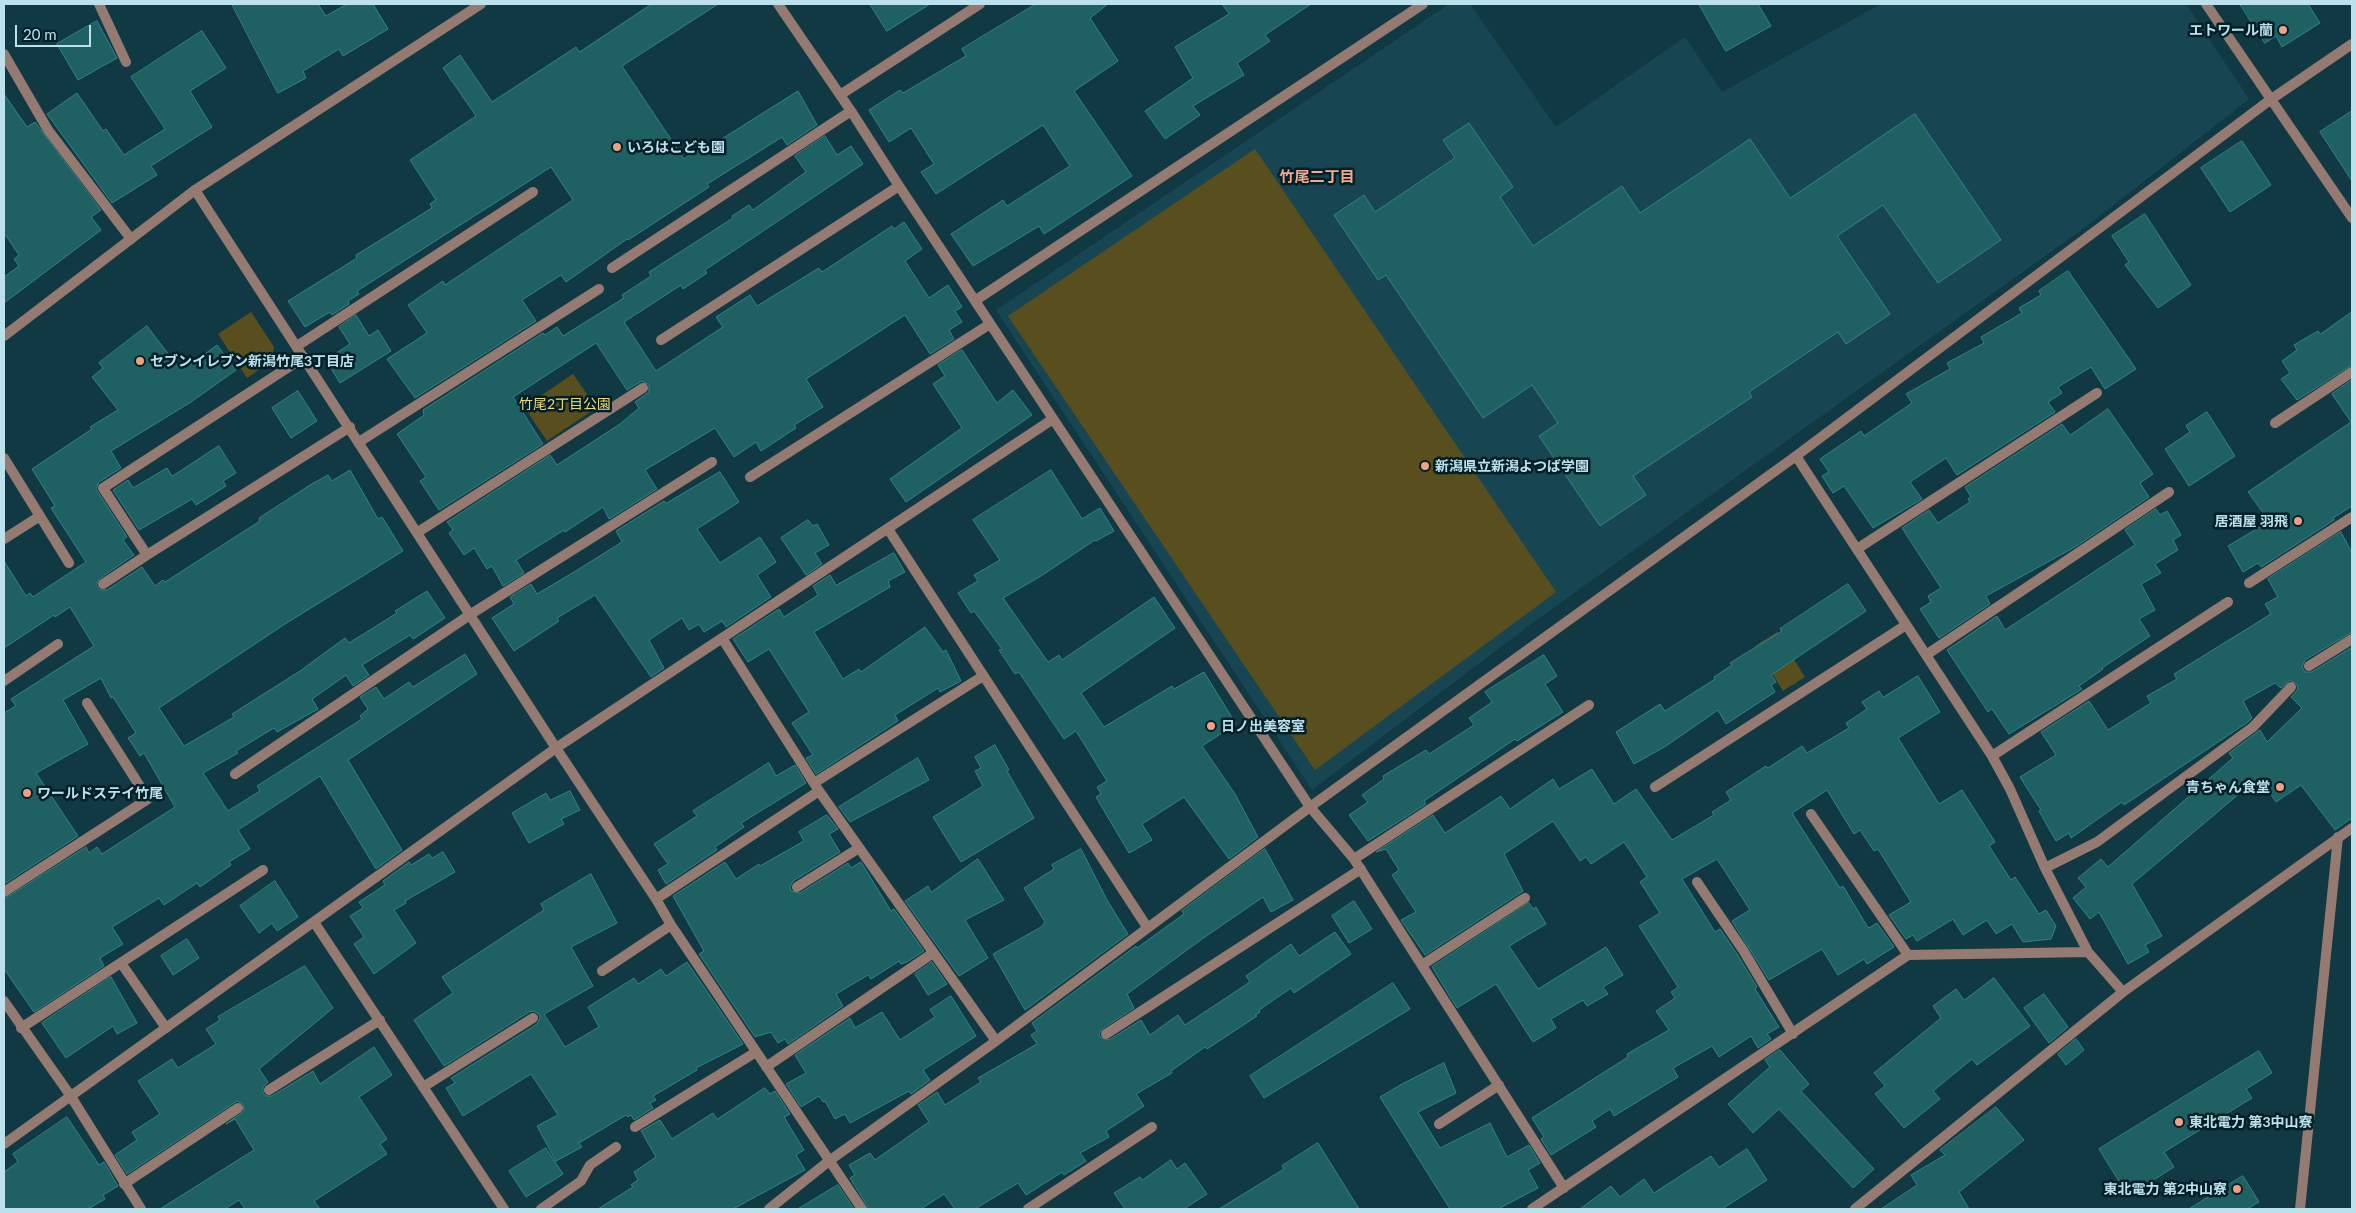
<!DOCTYPE html>
<meta charset="utf-8">
<style>
body{margin:0}
#map{position:relative;width:2356px;height:1213px;overflow:hidden;background:#103943;font-family:Lato,sans-serif}
canvas{display:block}
.frame{position:absolute;inset:0;border:5px solid #bde1eb;pointer-events:none}
.scale{position:absolute;left:15px;top:25px;width:76px;height:22px;box-sizing:border-box;border:2px solid #bde1eb;border-top:0;padding-left:6px;font-size:15px;line-height:18px;white-space:nowrap;color:#bde1eb;-webkit-text-stroke:4px #001f27;paint-order:stroke}
</style>
<div id="map">
<canvas width="2356" height="1213"></canvas>
<div class="frame"></div>
<div class="scale">20 m</div>
</div>
<script>
const ctx = document.querySelector('canvas').getContext('2d');
ctx.lineJoin = 'round';
function paint(path, color) { ctx.fillStyle = color; ctx.fill(path, 'evenodd'); }
function stroke(path, color, width, dash) { ctx.strokeStyle = color; ctx.lineWidth = width; ctx.lineCap = dash ? 'butt' : 'round'; ctx.setLineDash(dash || []); ctx.stroke(path); }
function drawText(font, color, halo, rows, align = 'center') {
  ctx.font = font + ' Lato,"Noto Sans JP",sans-serif'; ctx.lineWidth = 5; ctx.setLineDash([]); ctx.textBaseline = 'middle'; ctx.strokeStyle = halo; ctx.fillStyle = color; for (const [text, x, y, turn = 0] of rows) {
    ctx.save(); ctx.translate(x, y); ctx.rotate((+turn || 0) * Math.PI / 180); ctx.textAlign = isNaN(turn) ? turn : align; if (halo) ctx.strokeText(text, 0, 0); ctx.fillText(text, 0, 0); ctx.restore();
  }
}
const built = new Path2D(`
 M1449 4H1470L1556 127 1685 37 1722 92 1881 4H2186L2249 99 2087 226 1535 621 1312 790 996 310Z`);
const green = new Path2D(`
 M1255 149 1556 592 1315 770 1008 316Z
 M251 312 274 347 272 360 247 378 218 334Z
 M573 374 591 400 590 412 547 441 524 407Z
 M1777 632 1805 677 1783 691 1755 646Z`);
const building = new Path2D(`
 M232 4H318L326 16 347 4H373L388 29 343 56 339 49 303 71 306 78 278 93Z
 M652 4H718L622 66 684 159 699 149 701 152 798 91 817 125 787 145 782 137 752 156 707 184 709 187 628 240 627 239 566 282 561 275 522 300 536 321 415 398 387 359 427 333 408 305 443 281 445 285 573 200 551 167 357 291 359 294 348 301 349 304 332 315 330 312 305 327 288 301 357 258 356 255 432 208 430 204 436 200 410 160 476 116 443 68 460 55 492 102 576 47 579 52Z
 M870 4H930L887 31Z
 M1036 4H1108L1090 18 1118 61 1074 91 1132 176 1044 234 1039 226 973 266 951 234 1003 200 1007 206 1070 166 1043 125 936 194 921 172 934 164 911 128 889 142 869 110 900 90 903 93 966 56 962 49Z
 M1222 4H1311L1265 35 1270 41 1237 63 1244 75 1193 106 1200 115 1165 139 1145 111 1193 78 1175 47 1229 14Z
 M1699 4H1758L1771 26 1726 51Z
 M2240 4H2308L2320 23 2282 47 2276 36 2265 43Z
 M97 21 117 58 78 80 57 44Z
 M202 31 226 68 190 91 212 127 151 166 157 175 112 203 47 114 77 93 103 131 106 129 124 155 165 129 131 77Z
 M4 94 27 127 35 122 101 210 91 217 101 230 4 303V277L19 266 14 259 19 255 4 233Z
 M2352 111V181L2320 132Z
 M1915 114 2001 240 1938 283 1883 205 1837 236 1890 314 1846 344 1838 332 1749 392 1752 397 1633 476 1646 495 1600 526 1539 436 1558 423 1532 385 1483 418 1386 275 1378 280 1334 215 1364 195 1375 212 1455 158 1443 140 1469 123 1513 187 1500 197 1533 246 1622 186 1640 213 1750 139 1790 198Z
 M825 136 837 155 851 146 863 164 705 270 707 273 683 289 681 285 624 322 656 371 723 327 716 317 750 295 757 306 819 268 822 272 892 226 894 229 904 222 922 249 905 261 929 298 948 285 962 307 955 311 962 322 949 330 954 339 930 354 905 315 806 379 823 407 794 425 796 428 761 451 756 442 734 457 715 428 645 470 657 489 609 519 603 507 565 532 564 530 516 560 524 573 503 586 492 566 487 569 474 548 464 555 449 533 453 530 447 522 550 455 557 465 620 424 639 408 635 402 649 392V385L642 381 627 390 596 343 513 397 543 444 439 510 420 481 426 477 397 434 424 415 423 410 543 333 545 335 557 327 563 336 624 298 622 295 651 276 649 272 733 218 732 216 749 205 753 210 806 172 795 156Z
 M2242 141 2271 185 2230 212 2201 168Z
 M2145 214 2191 285 2158 308 2125 265 2129 262 2112 236Z
 M2068 271 2136 369 2105 389 2091 367 2058 387 2062 393 2048 402 2055 412 1957 475 1946 458 1910 482 1922 499 1873 528 1844 486 1833 493 1822 476 1829 472 1820 459 1861 431 1864 436 1912 403 1906 394 1950 369 1947 363 1984 343 1981 337 2022 313 2019 308 2041 295 2039 291Z
 M2352 312V365L2297 400 2281 379 2290 373 2282 361 2297 350 2294 345 2318 331 2320 334Z
 M356 315 369 336 378 330 391 351 340 383 326 360 350 344 339 327Z
 M147 326 179 368 188 362 190 365 217 345 236 370 191 402 111 451 121 468 99 482 96 489 127 537 123 540 134 555 99 579 96 585 100 590H107L142 567 155 586 163 580 165 582 260 521 259 518 310 485 328 475 332 481 350 470 378 519 382 517 403 551 285 624 159 708 184 746 234 717 232 714 300 671 345 638 349 643 397 613 395 611 427 591 445 618 413 639 410 635 362 665 369 675 353 686 346 675 312 699 318 709 277 732 274 728 236 751 238 753 203 773 228 811 260 791 257 786 362 719 360 716 368 709 360 697 376 687 384 699 409 682 413 687 465 654 477 674 348 760 402 850 376 869 320 776 238 830 250 849 229 862 231 865 200 887 197 883 164 905 159 898 112 927 123 944 100 958 104 966 34 1012 4 969V899L86 847 89 853 97 847 102 854 175 807 144 753 140 756 128 738 136 733 113 697 111 698 101 678 63 700 88 744 36 773 78 836 4 884V713L16 706 11 699 94 646 70 607 55 617 54 615 4 648V561L26 596 30 593 33 597 86 562 51 508 55 506 32 469 92 429 90 427 118 410 92 377 103 368 99 363Z
 M962 350 997 403 1013 390 1032 415 906 502 890 479 962 428 933 384 945 376 938 365Z
 M2352 380V506L2333 518 2334 520 2261 567 2258 563 2243 572 2228 546 2265 524 2260 517 2264 514 2248 492 2351 422 2332 394Z
 M298 391 317 421 291 438 272 408Z
 M2108 409 2153 474 2140 483 2149 497 2075 547 1986 596 1990 604 1939 638 1920 609 1931 602 1928 596 1941 588 1902 528 1929 510 1938 523 1970 502 1968 499 1971 497 1965 487 2062 424 2070 435Z
 M2207 412 2235 456 2189 486 2165 449 2190 432 2186 426Z
 M219 446 236 473 223 481 226 486 196 505 192 499 139 530 113 490 128 480 133 488 167 468 172 476Z
 M1051 470 1082 519 1100 508 1114 531 1096 541 1095 540 1041 576 1003 598 1048 662 1059 655 1062 660 1154 597 1175 628 1081 693 1104 727 1172 686 1174 689 1204 672 1236 724 1202 746 1235 794 1258 837 1229 859 1184 797 1142 824 1152 840 1129 853 1096 797 1101 794 1097 787 1107 781 1076 731 1064 739 1019 672 1015 674 999 650 1002 649 974 611 971 613 958 593 978 581 974 575 1000 560 973 520Z
 M720 472 739 502 697 529 720 563 760 537 776 562 757 575 771 597 726 627 722 621 704 632 699 624 689 630 682 618 649 640 664 668 651 677 595 595 557 618 559 621 514 651 492 618 514 604 510 597 531 584 537 594 579 569 622 542 616 531 664 501 666 503Z
 M2156 509 2160 515 2167 511 2181 535 2173 540 2178 550 2155 564 2161 573 2141 584 2155 610 2139 619 2150 636 2102 668 2103 669 2079 686 2082 689 2009 734 1992 709 1988 712 1947 650 1997 616 2005 630 2135 545 2125 530Z
 M808 520 813 526 817 524 829 545 815 553 822 564 806 575 781 538Z
 M2341 532 2352 553V632L2305 660 2302 667 2305 672H2312L2352 647V818L2335 830 2301 785 2276 802 2259 777 2132 884 2162 936 2145 945 2149 952 2128 964 2099 912 2090 919 2073 898 2086 887 2078 878 2101 859 2108 867 2233 758 2229 753 2260 730 2267 742 2302 708 2291 697 2298 689 2297 685 2290 680 2281 688 2275 683 2243 701 2252 718 2248 722 2124 805 2122 802 2071 838 2069 833 2056 841 2039 811 2041 810 2020 777 2056 755 2041 732 2089 701 2108 730 2151 703 2147 696 2177 679 2174 674 2271 614 2265 604 2278 597 2268 579Z
 M894 553 905 572 888 581 890 587 814 632 843 679 859 669 861 672 925 627 943 652 946 650 961 681 940 692 938 688 895 715 898 721 816 774 806 758 813 755 792 723 809 712 769 649 748 662 733 639 779 609 784 617 818 595 813 586 830 575 836 585Z
 M1848 584 1866 611 1771 675 1776 682 1771 685 1775 692 1726 724 1718 710 1666 746 1634 764 1616 732 1660 704 1665 711 1715 679 1714 677 1732 665 1730 663 1782 631 1780 629Z
 M1544 655 1557 676 1545 684 1563 712 1517 741 1515 739 1424 801 1426 804 1368 841 1349 815 1368 802 1362 795 1384 779 1383 776 1426 750 1429 754 1474 725 1469 718 1492 702 1485 692Z
 M1918 676 1940 712 1898 738 1939 804 1962 790 1995 842 1989 846 2011 880 2015 877 2039 914 2046 910 2056 926 2051 939 2023 942 2012 924 1996 934 1987 920 1963 935 1953 919 1917 941 1913 935 1906 939 1889 915 1911 902 1878 849 1874 851 1860 830 1854 834 1827 790 1792 813 1840 888 1843 886 1867 926 1869 928 1877 923 1894 947 1867 964 1864 959 1838 975 1822 949 1769 980 1732 921 1750 910 1717 859 1682 879 1715 932 1720 929 1737 954 1757 987 1755 989 1779 1027 1767 1034 1771 1039 1758 1048 1751 1036 1719 1057 1712 1046 1673 1068 1678 1077 1614 1116 1610 1109 1592 1121 1596 1127 1551 1155 1541 1139 1544 1137 1532 1118 1628 1057 1627 1054 1669 1030 1656 1011 1675 998 1671 992 1678 987 1639 926 1660 913 1640 882 1647 877 1624 842 1591 864 1586 857 1580 861 1553 821 1504 854 1523 891 1425 955 1401 920 1416 912 1392 875 1399 870 1386 849 1376 852 1433 815 1445 833 1501 796 1510 809 1553 779 1559 789 1592 769 1614 804 1636 789 1672 840 1714 815 1712 812 1731 800 1726 792 1766 766 1768 768 1802 746 1807 753 1849 728 1846 723 1867 709 1862 702 1879 691 1883 697Z
 M995 745 1009 770 1007 771 1034 818 961 862 933 817 983 786 975 771 981 768 975 757Z
 M918 758 929 780 850 822 839 807Z
 M769 763 776 776 795 765 806 783 741 823 744 827 715 847 717 850 666 884 658 870 668 864 654 844 697 816 693 811Z
 M570 791 580 810 561 819 564 824 529 843 512 813 546 793 550 800Z
 M827 815 838 829 829 834 840 852 793 881 790 887 791 891 800 893 848 863 851 868 861 862 891 911 894 909 924 951 907 962 901 964 899 961 871 979 868 975 836 994 843 1006 788 1044 785 1039 778 1043 771 1032 755 1037 699 954 704 951 673 896 725 862 736 879 759 864 760 866 804 841 799 832Z
 M1081 849 1107 900 1128 934 1025 1010 993 954 1041 927 1045 922 1024 888 1054 869 1052 865Z
 M1265 849 1293 900 1271 912 1263 897 1202 939 1127 994 1134 1008 1102 1029 1099 1034 1101 1038 1109 1040 1141 1020 1150 1035 1178 1015 1185 1025 1250 982 1246 976 1291 944 1299 956 1335 932 1351 954 1294 993 1291 988 1259 1010 1260 1012 1255 1015 1257 1016 1207 1049 1205 1047 1171 1071 1172 1073 1136 1094 1144 1106 1106 1131 1109 1137 1080 1153 1086 1161 1064 1175 1062 1172 1026 1195 1018 1183 975 1209H955L944 1194 921 1209H869L850 1178 855 1175 849 1165 870 1153 875 1160 929 1122 918 1105 937 1092 945 1105 981 1082 978 1078 1037 1044 1031 1035 1037 1031 1032 1023 1136 946 1137 948 1184 914 1182 911Z
 M443 852 455 872 405 901 406 903 394 910 416 943 374 974 354 944 364 937 350 916 363 908 359 902 385 885 383 881 409 862 411 865 429 854 432 858Z
 M978 859 1004 900 965 920 988 958 959 976 905 901 928 886 931 892Z
 M591 874 617 923 571 947 593 986 544 1014 565 1047 599 1027 588 1007 634 978 638 984 661 969 666 976 687 962 743 1044 696 1068 697 1070 653 1096 656 1100 650 1103 653 1108 634 1120 631 1115 628 1117 626 1115 579 1143 582 1147 556 1161 537 1126 558 1115 531 1074 463 1116 446 1088 455 1083 451 1078 537 1024 540 1018 539 1014 533 1011 529 1012 444 1066 414 1020 453 993 442 977 544 910 541 904Z
 M275 881 298 917 277 931 272 923 259 933 240 906Z
 M1354 901 1372 929 1349 943 1332 916Z
 M1529 903 1533 909 1536 907 1546 924 1509 946 1538 989 1606 947 1623 975 1603 987 1608 994 1587 1006 1583 1000 1551 1019 1556 1028 1533 1042 1496 984 1457 1008 1432 967Z
 M187 939 199 958 173 975 161 956Z
 M932 962 947 984 928 995 915 974Z
 M305 966 333 1008 259 1069 268 1082 263 1087V1093L266 1096H272L313 1071 320 1084 374 1047 392 1075 359 1097 387 1139 380 1144 387 1154 314 1201 320 1209H245L239 1200 225 1209H160L254 1150 235 1119 226 1124 244 1111 243 1104 237 1101 127 1174 115 1155 137 1140 132 1132 160 1114 138 1081 172 1059 178 1068 216 1044 206 1029 220 1020 218 1017Z
 M111 977 137 1023 117 1034 113 1026 66 1058 42 1023Z
 M1994 978 2030 1026 1977 1065 1972 1059 1933 1091 1940 1099 1904 1128 1875 1094 1885 1086 1874 1073 1941 1018 1933 1006 1956 989 1964 1000Z
 M1393 983 1410 1009 1264 1098 1250 1076Z
 M2044 994 2068 1027 2049 1043 2024 1008Z
 M951 996 976 1036 923 1070 930 1080 911 1094 909 1091 850 1123 845 1114 835 1119 825 1101 823 1102 819 1096 801 1107 786 1084 806 1073 795 1055 850 1018 855 1028 882 1012 900 1040 935 1017 930 1010Z
 M2076 1039 2084 1050 2066 1065 2058 1054Z
 M1780 1050 1809 1084 1801 1091 1874 1169 1853 1188 1779 1109 1753 1133 1728 1104 1770 1067 1765 1060Z
 M2259 1051 2272 1073 2246 1089 2252 1098 2164 1152 2174 1167 2128 1196 2099 1149Z
 M1444 1063 1456 1093 1418 1112 1440 1148 1490 1123 1507 1157 1529 1145 1540 1163 1528 1170 1538 1188 1498 1209H1450L1380 1097 1402 1084Z
 M765 1088 770 1094 775 1091 790 1114 784 1117 804 1150 796 1155 805 1170 733 1209H598L633 1187 631 1185 638 1180 634 1172 656 1157 641 1131 660 1120 672 1139 713 1113 717 1119Z
 M1996 1107 2024 1140 1959 1192 1969 1209H1881L1917 1185 1911 1175 1945 1155 1940 1150Z
 M67 1117 99 1165 104 1162 118 1186 103 1195 105 1199 88 1209H4V1172L18 1162 13 1154Z
 M1318 1143 1359 1209H1219L1284 1169 1282 1166Z
 M546 1148 563 1174 526 1197 509 1171Z
 M1747 1149 1767 1180 1722 1209H1580L1611 1186 1620 1197 1644 1179 1654 1193 1711 1156 1719 1167Z
 M1171 1160 1177 1169 1185 1163 1207 1194 1184 1209H1125L1114 1193 1140 1177 1142 1180Z
 M2243 1176 2259 1202 2247 1209H2189Z
 M838 1185 854 1209H798Z`);
const service = new Path2D(`
 M99 4 126 62
 M121 963 166 1028`);
const minor = new Path2D(`
 M778 4 851 111 899 186 1310 807 1354 859 1564 1188
 M2206 4 2352 218
 M4 54 48 130 131 239
 M840 95 980 4
 M195 190 556 748 656 899 671 925 862 1209
 M612 268 851 111
 M976 300 1423 4
 M661 340 899 186
 M297 346 533 192
 M304 357 103 488 147 555 350 427
 M2275 423 2352 372
 M359 442 599 289
 M1796 456 1992 756 2010 789 2045 868 2088 952 2123 992
 M4 458 69 563
 M750 477 990 324
 M888 529 1147 927
 M418 532 643 388
 M4 539 40 516
 M1857 549 2097 393
 M2249 583 2352 517
 M103 584 147 555
 M722 638 819 791 996 1041
 M1926 655 2169 492
 M2309 666 2352 639
 M4 681 58 644
 M1992 756 2228 602
 M235 774 471 614 712 462
 M814 783 983 676
 M1655 787 1906 625
 M1811 814 1908 955
 M1354 859 1589 705
 M2045 868 2097 842 2253 727 2291 687
 M1697 882 1743 950 1793 1034
 M797 887 859 848
 M4 892 148 799 87 703
 M656 899 819 791
 M314 922 504 1209
 M1422 965 1525 898
 M602 971 671 925
 M4 1001 70 1095 141 1209
 M21 1028 263 870
 M1106 1034 1361 869
 M766 1067 933 953
 M423 1087 533 1018
 M269 1090 380 1020
 M1439 1124 1499 1085
 M635 1127 756 1052
 M4 1144 556 748 1053 419
 M124 1184 238 1108
 M541 1209 581 1181 590 1165 616 1147
 M769 1209 829 1161 996 1041 1310 807 1796 456 2270 100 2352 44
 M1028 1209 1152 1127
 M1532 1209 1908 955 2088 952
 M1855 1209 2123 992 2352 828
 M2300 1209 2338 837`);
const tertiary = new Path2D(`
 M4 336 195 190 481 4`);
const markers = [
 [2283,30,5,"#f39f84"],
 [617,147,5,"#f39f84"],
 [140,361,5,"#f39f84"],
 [1425,466,5,"#f39f84"],
 [2298,521,5,"#f39f84"],
 [1211,726,5,"#f39f84"],
 [2280,787,5,"#f39f84"],
 [27,793,5,"#f39f84"],
 [2179,1122,5,"#f39f84"],
 [2237,1189,5,"#f39f84"]
];
const poiNames = [
 ["エトワール蘭",2273,30,"right"],
 ["いろはこども園",627,147],
 ["セブンイレブン新潟竹尾3丁目店",150,361],
 ["新潟県立新潟よつば学園",1435,466],
 ["居酒屋 羽飛",2288,521,"right"],
 ["日ノ出美容室",1221,726],
 ["青ちゃん食堂",2270,787,"right"],
 ["ワールドステイ竹尾",37,793],
 ["東北電力 第3中山寮",2189,1122],
 ["東北電力 第2中山寮",2227,1189,"right"]
];
const parkNames = [
 ["竹尾2丁目公園",565,404]
];
const neighbourhoodNames = [
 ["竹尾二丁目",1317,177]
];
paint(built, '#174652');
paint(green, '#594f1e');
paint(building, '#1f6062');
stroke(building, '#2f8487', 1);
stroke(service, '#957a72', 10);
stroke(minor, '#957a72', 10);
stroke(tertiary, '#957a72', 10);
for (const [x, y, r, color] of markers) { const dot = new Path2D(); dot.arc(x, y, r, 0, 2 * Math.PI); ctx.fillStyle = color; ctx.fill(dot); stroke(dot, '#001f27', 2); }
drawText('bold 14px', '#bde1eb', '#001f27', poiNames, 'left');
drawText('14px', '#f0db70', '#001f27', parkNames);
drawText('bold 15px', '#f6a88f', '#001f27', neighbourhoodNames);
</script>
